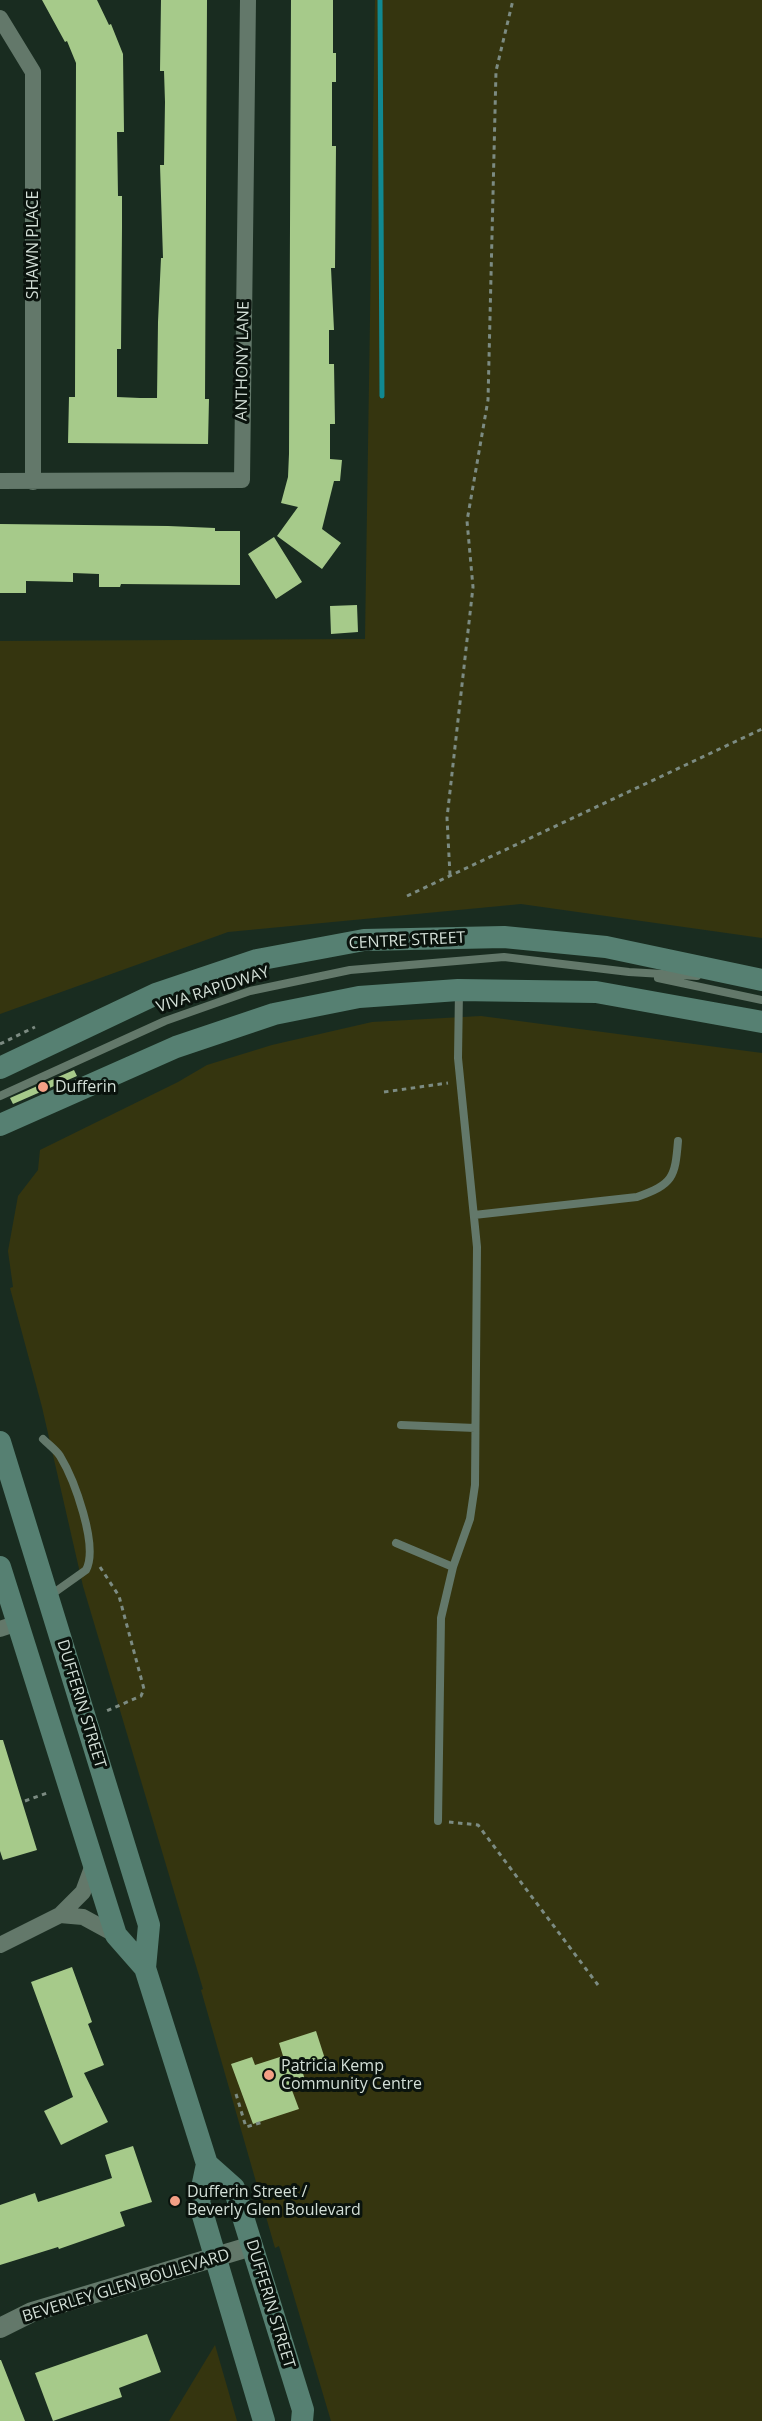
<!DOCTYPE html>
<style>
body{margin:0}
canvas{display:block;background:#192c20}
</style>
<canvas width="762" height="2421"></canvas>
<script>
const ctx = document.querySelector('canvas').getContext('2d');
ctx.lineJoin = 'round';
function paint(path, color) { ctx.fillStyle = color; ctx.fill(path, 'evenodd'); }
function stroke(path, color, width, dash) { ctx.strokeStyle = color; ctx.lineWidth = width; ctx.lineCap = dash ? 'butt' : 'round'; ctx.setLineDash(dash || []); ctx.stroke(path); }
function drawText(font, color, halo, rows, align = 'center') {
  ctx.font = font + ' "Open Sans",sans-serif'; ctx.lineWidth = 6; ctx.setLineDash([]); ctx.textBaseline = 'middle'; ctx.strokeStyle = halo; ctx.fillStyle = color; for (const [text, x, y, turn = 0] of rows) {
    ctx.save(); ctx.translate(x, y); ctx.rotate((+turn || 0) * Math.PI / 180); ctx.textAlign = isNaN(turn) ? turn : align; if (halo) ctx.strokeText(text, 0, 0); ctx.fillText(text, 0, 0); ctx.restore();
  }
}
const green = new Path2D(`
 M375 0H762V938L521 904 228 932 0 1014V641L365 639Z
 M481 1016 762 1053V2421H331L279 2246 275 2248 201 1990 203 1989 83 1586 42 1407 10 1288 13 1287 8 1251 18 1196 38 1170 40 1150 178 1082 207 1065 272 1045 372 1022Z
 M215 2345 237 2421H169Z`);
const stream = new Path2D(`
 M380 0 382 396`);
const building = new Path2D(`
 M42 0H97L109 25 111 24 123 54 124 132H117L118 196H122V227L121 349H117V397L140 398H157L158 322 161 258H163L160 165H164L165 102 164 71H160L161 0H207L205 399H209L208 444 68 443 69 397H75L76 63 67 41 65 42Z
 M291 0H333V53H336V82H332V146H336L335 268H331L334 330H329V364H334L335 424H330V459L342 460 340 481H334L322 529 341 543 322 569 277 536 298 507 281 503 288 477 289 454Z
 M0 524 168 526 215 528V531H240V585L121 584 120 587H99V574L73 573V582L26 581V593H0Z
 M274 537 302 582 276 599 248 554Z
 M357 605 358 632 331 634 330 606Z
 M74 1070 77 1076 13 1104 10 1098Z
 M0 1740H3L37 1850 3 1860 0 1851Z
 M72 1967 92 2022 88 2024 104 2065 84 2073 108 2122 61 2145 44 2111 73 2097 31 1982Z
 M316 2031 326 2062 302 2070 305 2080 290 2085 299 2109 253 2124 231 2064 252 2057 255 2065 283 2056 279 2043Z
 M133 2146 152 2202 120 2212 125 2226 59 2249 58 2247 0 2265V2205L35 2193 38 2202 112 2178 105 2155Z
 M147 2334 161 2372 119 2388 122 2397 53 2421 35 2373Z
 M0 2360H1L25 2421H0Z`);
const path = new Path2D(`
 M450 875 447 818 473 587 467 521 488 400 496 71 513 0
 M407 896 762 729
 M0 1044 35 1027
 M384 1092 448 1083
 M100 1567 119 1596 144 1689 141 1696 104 1712
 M25 1801 47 1793
 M449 1822 478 1825 598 1985
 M236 2094 246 2127 263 2122`);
const service = new Path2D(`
 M658 978 762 1000
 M0 1096 165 1021 250 991 350 970 504 957 629 972 697 976
 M474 1215 637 1197C673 1184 675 1178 678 1141
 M401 1425 475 1428
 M43 1439C49 1445 56 1450 60 1456 74 1479 99 1546 86 1570L48 1597
 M396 1543 453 1567
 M438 1821 441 1618 453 1567 470 1519 475 1485 477 1247 458 1058 459 991`);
const minor = new Path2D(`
 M0 18 33 72V482
 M0 481 242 480 248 0
 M0 1629 18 1623
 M60 1915 83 1917 116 1935
 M0 1945 60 1915 83 1892 94 1862`);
const tertiary = new Path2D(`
 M0 2328 32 2312 252 2246`);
const secondary = new Path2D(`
 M0 1068 156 994 257 960 364 940 504 937 606 947 762 980
 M0 1125 176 1047 274 1014 359 997 458 990 596 992 762 1022
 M0 1442 149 1925 145 1968 207 2164 199 2202 264 2421
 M0 1567 116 1935 145 1968
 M207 2164 234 2188 303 2410 302 2421`);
const markers = [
 [43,1087,6,"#f39f85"],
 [269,2075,6,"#f39f85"],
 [175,2201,6,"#f39f85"]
];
const streetNames = [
 ["SHAWN PLACE",33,245,-90],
 ["ANTHONY LANE",243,361,-89],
 ["CENTRE STREET",407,941,-3],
 ["VIVA RAPIDWAY",213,990,-18],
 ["DUFFERIN STREET",81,1704,73],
 ["BEVERLEY GLEN BOULEVARD",126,2286,-17],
 ["DUFFERIN STREET",270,2304,73]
];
const poiNames = [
 ["Dufferin",55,1087],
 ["Patricia Kemp",281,2066],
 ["Community Centre",281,2084],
 ["Dufferin Street /",187,2192],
 ["Beverly Glen Boulevard",187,2210]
];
paint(green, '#35350f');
stroke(stream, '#108891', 5);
paint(building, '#a6ca8a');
stroke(path, '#7c8b82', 3, [4.5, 4.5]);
stroke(service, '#63786a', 8);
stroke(minor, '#63786a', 16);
stroke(tertiary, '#63786a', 20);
stroke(secondary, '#568072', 22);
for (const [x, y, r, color] of markers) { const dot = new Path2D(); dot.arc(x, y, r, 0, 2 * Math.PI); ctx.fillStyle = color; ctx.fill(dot); stroke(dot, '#0a130d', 2); }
drawText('16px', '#d3dfd7', '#0a130d', streetNames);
drawText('16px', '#d3dfd7', '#0a130d', poiNames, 'left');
</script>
